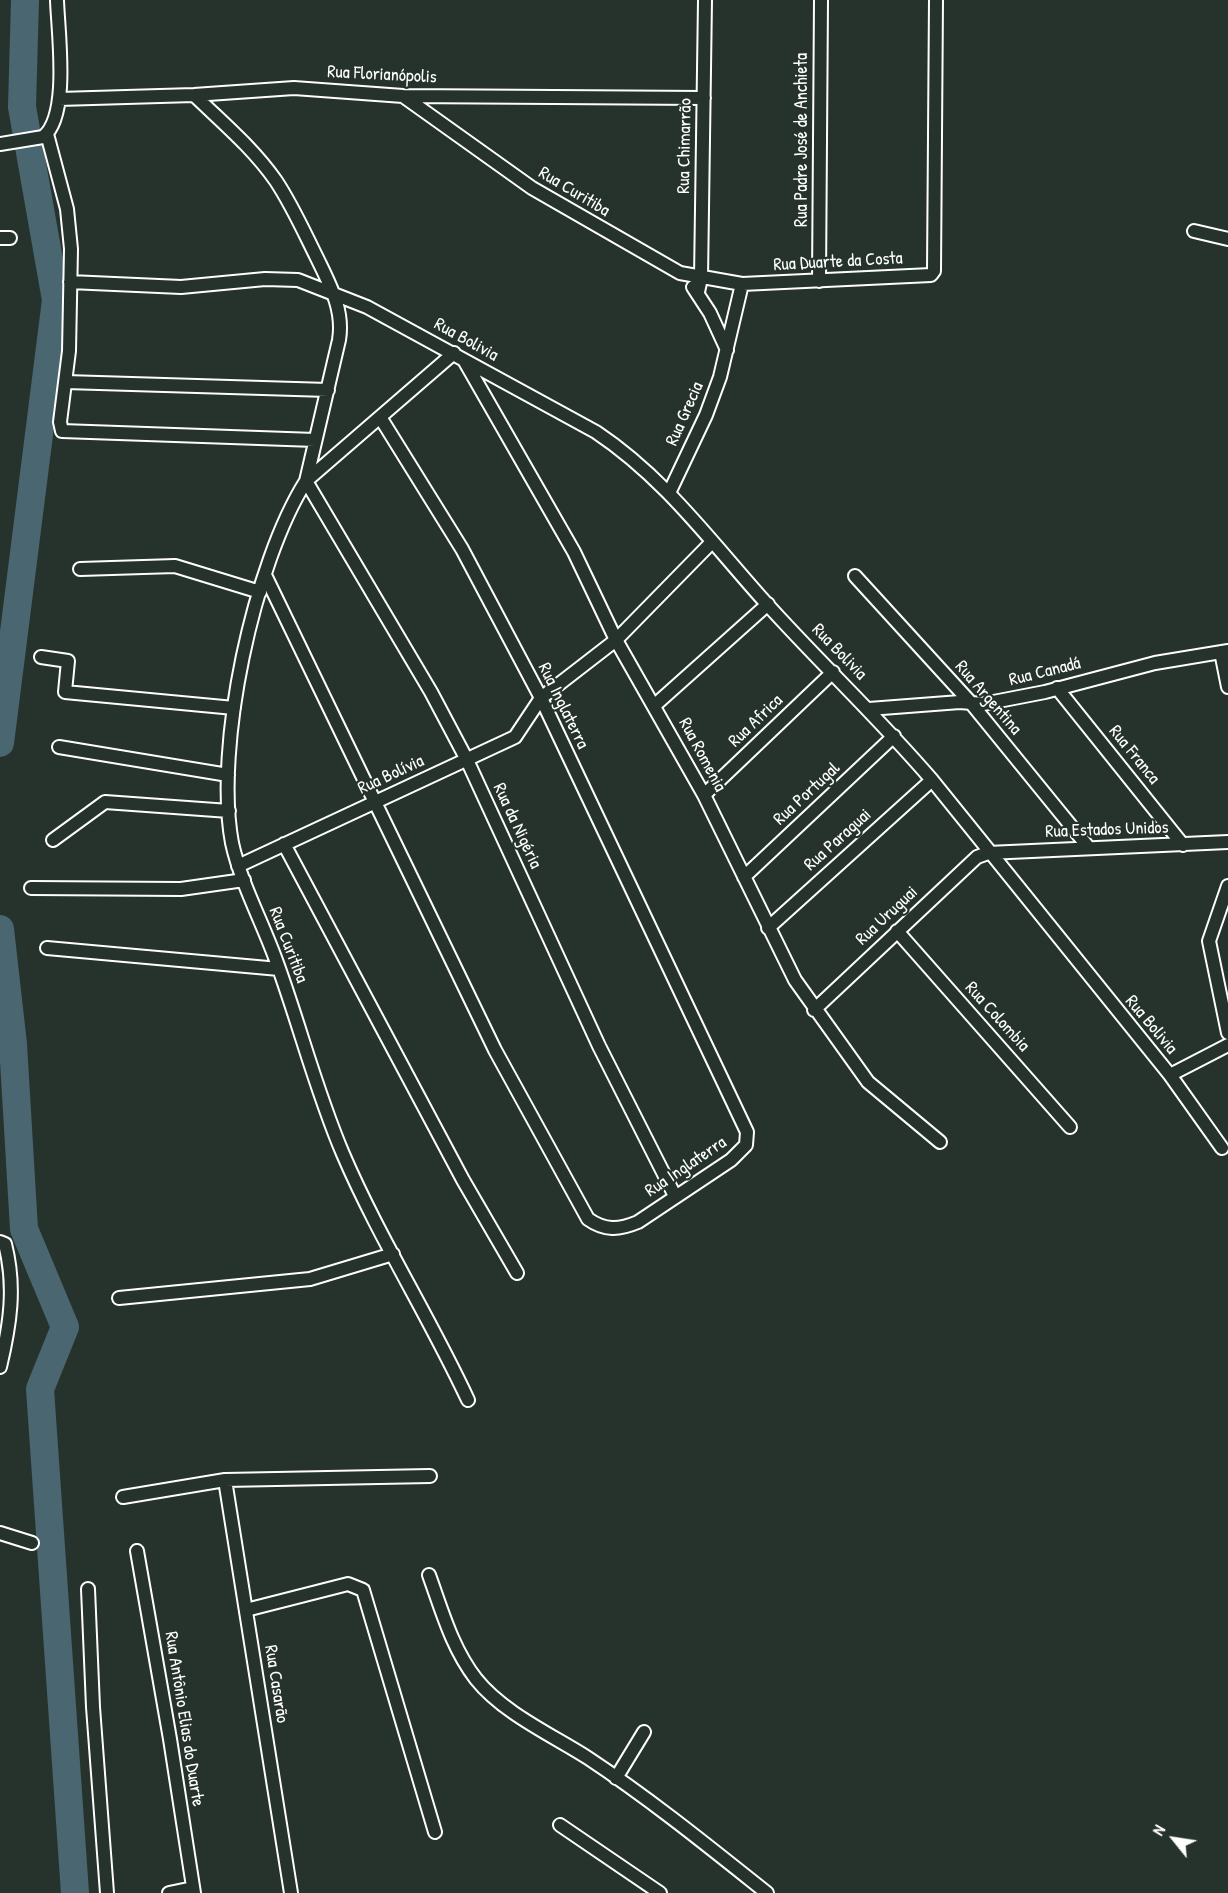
<!DOCTYPE html>
<meta charset="utf-8">
<style>
body{margin:0}
#map{position:relative;width:1228px;height:1893px;overflow:hidden;background:#26332d;font-family:"Patrick Hand",sans-serif}
canvas{display:block}
.north{position:absolute;left:1144px;top:1809px;width:60px;height:60px;-webkit-text-stroke:4px #26332d;paint-order:stroke;rotate:300deg;font-size:16px;font-weight:700;line-height:24px;text-align:center;color:#fff}
.north::after{content:'';display:block;margin:auto;width:21px;height:27px;background:#fff;clip-path:polygon(50% 0,100% 100%,50% 72%,0 100%)}
</style>
<div id="map">
<canvas width="1228" height="1893"></canvas>
<div class="north">N</div>
</div>
<script>
const ctx = document.querySelector('canvas').getContext('2d');
ctx.lineJoin = 'round';
function stroke(path, color, width, dash) { ctx.strokeStyle = color; ctx.lineWidth = width; ctx.lineCap = dash ? 'butt' : 'round'; ctx.setLineDash(dash || []); ctx.stroke(path); }
function drawText(font, color, halo, rows, align = 'center') {
  ctx.font = font + ' "Patrick Hand",sans-serif'; ctx.lineWidth = 4.5; ctx.setLineDash([]); ctx.textBaseline = 'middle'; ctx.strokeStyle = halo; ctx.fillStyle = color; for (const [text, x, y, turn = 0] of rows) {
    ctx.save(); ctx.translate(x, y); ctx.rotate((+turn || 0) * Math.PI / 180); ctx.textAlign = isNaN(turn) ? turn : align; if (halo) ctx.strokeText(text, 0, 0); ctx.fillText(text, 0, 0); ctx.restore();
  }
}
const river = new Path2D(`
 M0 743 56 300 22 107 25 0
 M0 929 13 1044 24 1229 65 1327 40 1389 75 1893`);
const street = new Path2D(`
 M194 95C223 123 253 148 276 181 292 205 304 232 317 258 330 285 344 310 339 340L306 481
 M403 96 532 188 680 273 742 284 931 275 934 271 936 0
 M59 99 194 95 294 88 403 96 704 98
 M47 134 67 209 71 249 69 351 60 422 62 431 315 440
 M0 144 43 137C70 116 58 33 57 0
 M1194 231 1228 239
 M0 238H10
 M819 281 821 0
 M70 282 181 287 265 279 298 280 367 307 596 432C665 478 711 542 766 603 820 663 879 718 932 780L1170 1075 1222 1148
 M693 287 710 313 727 350
 M698 292 701 278 705 0
 M454 353 306 481C254 563 214 747 232 843 241 884 263 923 277 963 300 1026 316 1091 343 1154 379 1238 429 1316 468 1400
 M464 360 574 552 616 640 704 795 795 980 868 1082 940 1142
 M66 382 328 390
 M306 481 431 692 467 760 599 1046 675 1196
 M670 491 706 415 720 377 742 284
 M80 569 175 566 260 592
 M265 575 495 1050 588 1219C605 1231 619 1230 638 1222L731 1160 746 1145 747 1132 541 698 462 549 380 417
 M855 576 971 703 1089 848
 M1221 652 1228 687
 M41 657 68 661 65 692 234 708
 M1057 688 1183 845
 M655 705 768 604
 M869 709 960 702 983 704 1045 692 1155 663 1228 651
 M59 747 228 775
 M704 795 833 672
 M53 840 105 802 229 811
 M284 844 463 1180 517 1273
 M238 866 515 737 541 698 616 640 712 542
 M744 877 894 736
 M1228 886 1209 941 1228 1033
 M31 888 181 889 244 880
 M768 928 932 780
 M897 931 1070 1127
 M47 948 279 969
 M814 1010 977 857 988 853 1228 842
 M1170 1075 1228 1045
 M0 1242 5 1244C16 1287 10 1325 0 1367
 M119 1298 310 1279 393 1254
 M225 1480 291 1893
 M123 1497 225 1480 430 1476
 M0 1533 32 1543
 M137 1551 170 1739 194 1893
 M429 1575C442 1611 452 1648 476 1679 503 1713 552 1735 588 1758 650 1799 708 1846 767 1893
 M88 1589 93 1707 107 1893
 M246 1610 348 1584 363 1590 435 1832
 M616 1778 644 1732
 M560 1825 660 1893
 M169 1893 193 1888`);
const streetNames = [
 ["Rua Florianópolis",382,75,3],
 ["Rua Padre José de Anchieta",802,140,-90],
 ["Rua Chimarrão",685,146,-89],
 ["Rua Curitiba",574,192,31],
 ["Rua Duarte da Costa",838,262,-3],
 ["Rua Bolivia",466,340,29],
 ["Rua Grecia",685,414,-66],
 ["Rua Bolivia",839,652,46],
 ["Rua Canadá",1045,672,-14],
 ["Rua Argentina",988,698,49],
 ["Rua Inglaterra",563,706,64],
 ["Rua Africa",756,721,-44],
 ["Rua Romenia",702,755,62],
 ["Rua Franca",1134,755,51],
 ["Rua Bolívia",391,775,-25],
 ["Rua Portugal",807,794,-43],
 ["Rua da Nigéria",517,826,65],
 ["Rua Estados Unidos",1107,830,-2],
 ["Rua Paraguai",838,840,-42],
 ["Rua Uruguai",887,916,-43],
 ["Rua Curitiba",288,945,69],
 ["Rua Colombia",997,1017,48],
 ["Rua Bolivia",1151,1025,50],
 ["Rua Inglaterra",686,1167,-34],
 ["Rua Casarão",276,1684,81],
 ["Rua Antônio Elias do Duarte",184,1719,81]
];
stroke(river, '#4a6670', 28);
stroke(street, '#fff', 16);
stroke(street, '#26332d', 12);
drawText('18px', '#fff', '#26332d', streetNames);
</script>
